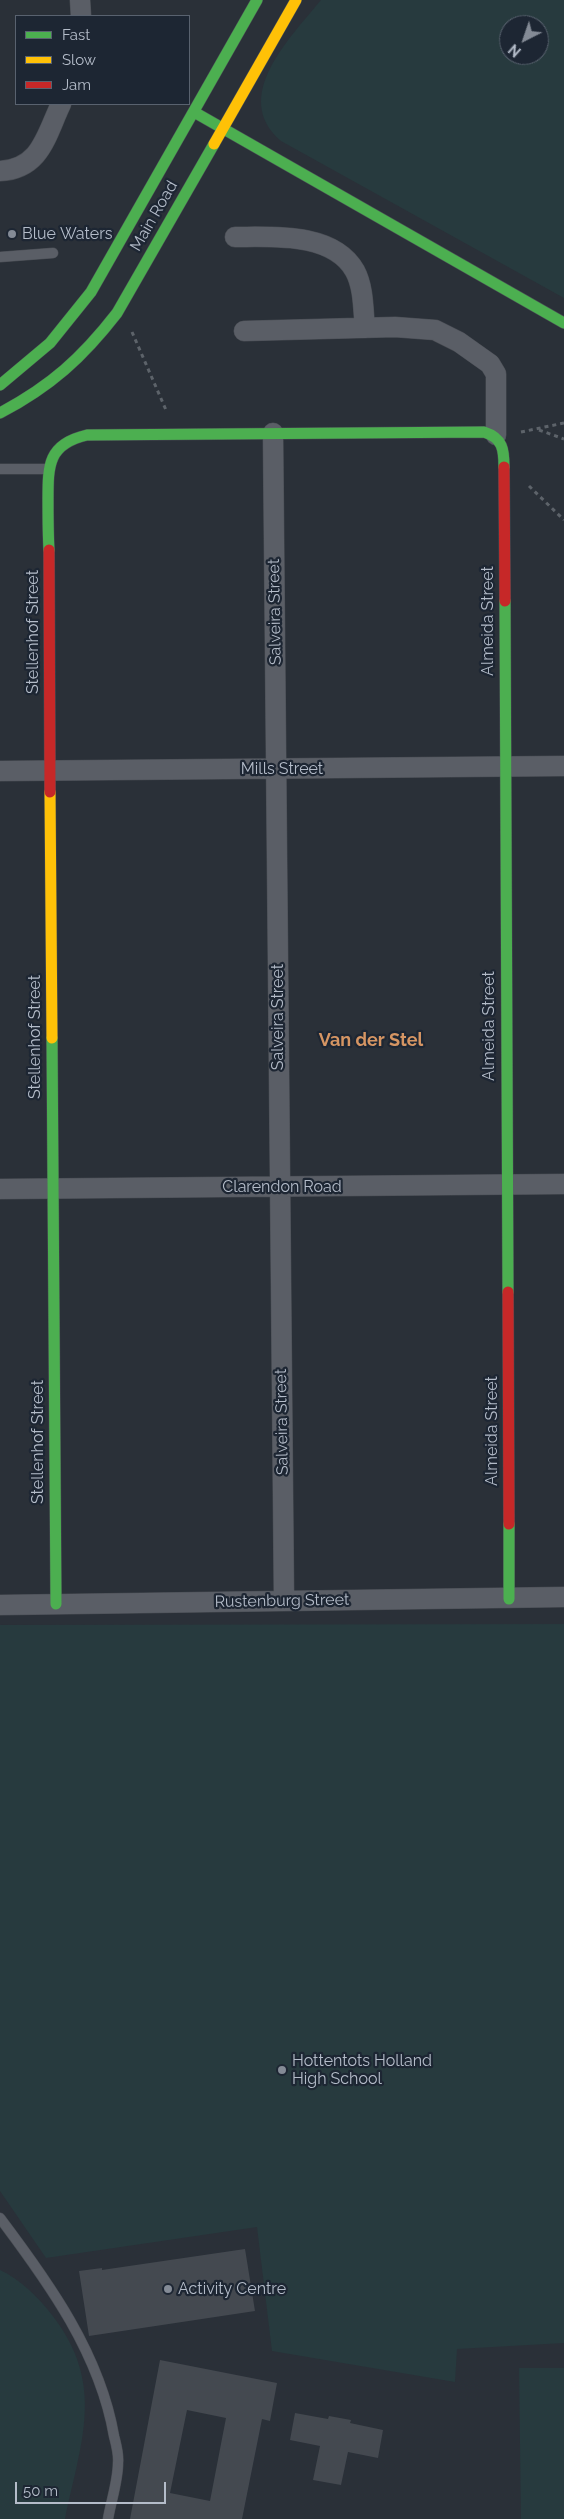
<!DOCTYPE html>
<style>
body{margin:0}
#map{position:relative;width:564px;height:2519px;overflow:hidden;background:#2a3038;font-family:Raleway,sans-serif}
canvas{display:block}
.legend{position:absolute;left:15px;top:15px;width:175px;height:90px;box-sizing:border-box;background:#1d2633;border:1px solid #59626f;margin:0;padding:6px 9px;list-style:none;font-size:15px;color:#b4bcc9}
.legend li{display:flex;align-items:center;gap:10px;height:25px}
.legend b{width:25px;border:1px solid #59626f}
.north{position:absolute;left:499px;top:15px;width:50px;height:50px;box-sizing:border-box;background:#1d2633;border:1px solid #59626f;border-radius:50%;rotate:221deg;font-size:14px;font-weight:700;line-height:20px;text-align:center;color:#b4bcc9}
.north::after{content:'';display:block;margin:auto;width:18px;height:22px;background:#848b96;clip-path:polygon(50% 0,100% 100%,50% 72%,0 100%)}
.scale{position:absolute;left:15px;top:2482px;width:151px;height:22px;box-sizing:border-box;border:2px solid #b4bcc9;border-top:0;padding-left:6px;font-size:15px;line-height:18px;white-space:nowrap;color:#b4bcc9;-webkit-text-stroke:4px #1d2633;paint-order:stroke}
</style>
<div id="map">
<canvas width="564" height="2519"></canvas>
<ul class="legend">
<li><b style="height:6px;background:#4caf50"></b>Fast</li>
<li><b style="height:6px;background:#ffc107"></b>Slow</li>
<li><b style="height:6px;background:#c62828"></b>Jam</li>
</ul>
<div class="north">N</div>
<div class="scale">50 m</div>
</div>
<script>
const ctx = document.querySelector('canvas').getContext('2d');
ctx.lineJoin = 'round';
function paint(path, color) { ctx.fillStyle = color; ctx.fill(path, 'evenodd'); }
function stroke(path, color, width, dash) { ctx.strokeStyle = color; ctx.lineWidth = width; ctx.lineCap = dash ? 'butt' : 'round'; ctx.setLineDash(dash || []); ctx.stroke(path); }
function drawText(font, color, halo, rows, align = 'center') {
  ctx.font = font + ' Raleway,sans-serif'; ctx.lineWidth = 4.5; ctx.setLineDash([]); ctx.textBaseline = 'middle'; ctx.strokeStyle = halo; ctx.fillStyle = color; for (const [text, x, y, turn = 0] of rows) {
    ctx.save(); ctx.translate(x, y); ctx.rotate((+turn || 0) * Math.PI / 180); ctx.textAlign = isNaN(turn) ? turn : align; if (halo) ctx.strokeText(text, 0, 0); ctx.fillText(text, 0, 0); ctx.restore();
  }
}
const green = new Path2D(`
 M321 0H564V298L281 141C230 97 290 38 321 0ZM509 25H539V55H509Z
 M564 1624V2343L457 2349 455 2382 272 2351 257 2227 46 2258 0 2191V1625Z
 M0 2270C20 2279 39 2298 52 2315 106 2384 81 2442 65 2519H0Z
 M519 2368H564V2519H521Z`);
const building = new Path2D(`
 M245 2249 255 2311 89 2336 79 2271 102 2268V2270Z
 M160 2360 277 2383 270 2421 262 2419 242 2519H130ZM187 2410 226 2418 210 2501 170 2493Z
 M295 2413 328 2419 329 2416 351 2420 350 2423 383 2430 378 2458 348 2452 341 2485 313 2480 320 2446 290 2440Z`);
const path = new Path2D(`
 M132 332 166 410
 M539 430 564 439
 M521 432 564 423
 M529 486 564 520`);
const lane = new Path2D(`
 M0 257 53 253
 M0 469H47
 M0 2218C49 2283 100 2354 114 2436 116 2444 119 2454 118 2463 118 2481 111 2501 108 2519`);
const street = new Path2D(`
 M80 0 81 16
 M0 171C41 169 46 135 61 104
 M235 237C272 237 333 232 355 271 364 288 363 310 365 328
 M244 331 395 327 435 330 459 342 490 364 496 374V435
 M273 433 284 1601
 M0 771 564 766
 M0 1189 564 1184
 M0 1605 564 1597`);
const fast = new Path2D(`
 M194 112 564 323
 M0 385 50 343 91 292 257 0
 M0 413C51 386 82 358 117 313L214 144
 M49 550C48 533 48 516 48 500 48 465 48 444 87 435L484 432C503 438 504 450 504 467
 M505 601 508 1292
 M52 1038 56 1604
 M509 1524V1599`);
const slow = new Path2D(`
 M214 144 296 0
 M50 792 52 1038`);
const jam = new Path2D(`
 M504 467 505 601
 M49 550 50 792
 M508 1292 509 1524`);
const markers = [
 [12,234,5,"#848b96"],
 [282,2070,5,"#848b96"],
 [168,2289,5,"#848b96"]
];
const streetNames = [
 ["Main Road",154,216,-60],
 ["Salveira Street",275,612,-91],
 ["Almeida Street",488,621,-90],
 ["Stellenhof Street",33,632,-90],
 ["Mills Street",282,769],
 ["Salveira Street",278,1017,-90],
 ["Almeida Street",489,1026,-90],
 ["Stellenhof Street",35,1037,-90],
 ["Clarendon Road",282,1187],
 ["Salveira Street",282,1422,-91],
 ["Almeida Street",492,1431,-90],
 ["Stellenhof Street",38,1442,-90],
 ["Rustenburg Street",282,1601,-1]
];
const poiNames = [
 ["Blue Waters",22,234],
 ["Hottentots Holland",292,2061],
 ["High School",292,2079],
 ["Activity Centre",178,2289]
];
const neighbourhoodNames = [
 ["Van der Stel",371,1041]
];
paint(green, '#273a3e');
paint(building, '#444950');
stroke(lane, '#484c53', 11);
stroke(street, '#484c53', 21);
stroke(fast, '#484c53', 12);
stroke(slow, '#484c53', 12);
stroke(jam, '#484c53', 12);
stroke(path, '#5d636a', 3, [4, 4]);
stroke(lane, '#5a5e66', 10);
stroke(street, '#5a5e66', 20);
stroke(fast, '#4caf50', 11);
stroke(slow, '#ffc107', 11);
stroke(jam, '#c62828', 11);
for (const [x, y, r, color] of markers) { const dot = new Path2D(); dot.arc(x, y, r, 0, 2 * Math.PI); ctx.fillStyle = color; ctx.fill(dot); stroke(dot, '#1d2633', 2); }
drawText('16px', '#b4bcc9', '#1d2633', streetNames);
drawText('16px', '#b4bcc9', '#1d2633', poiNames, 'left');
drawText('bold 18px', '#d59563', '#1d2633', neighbourhoodNames);
</script>
